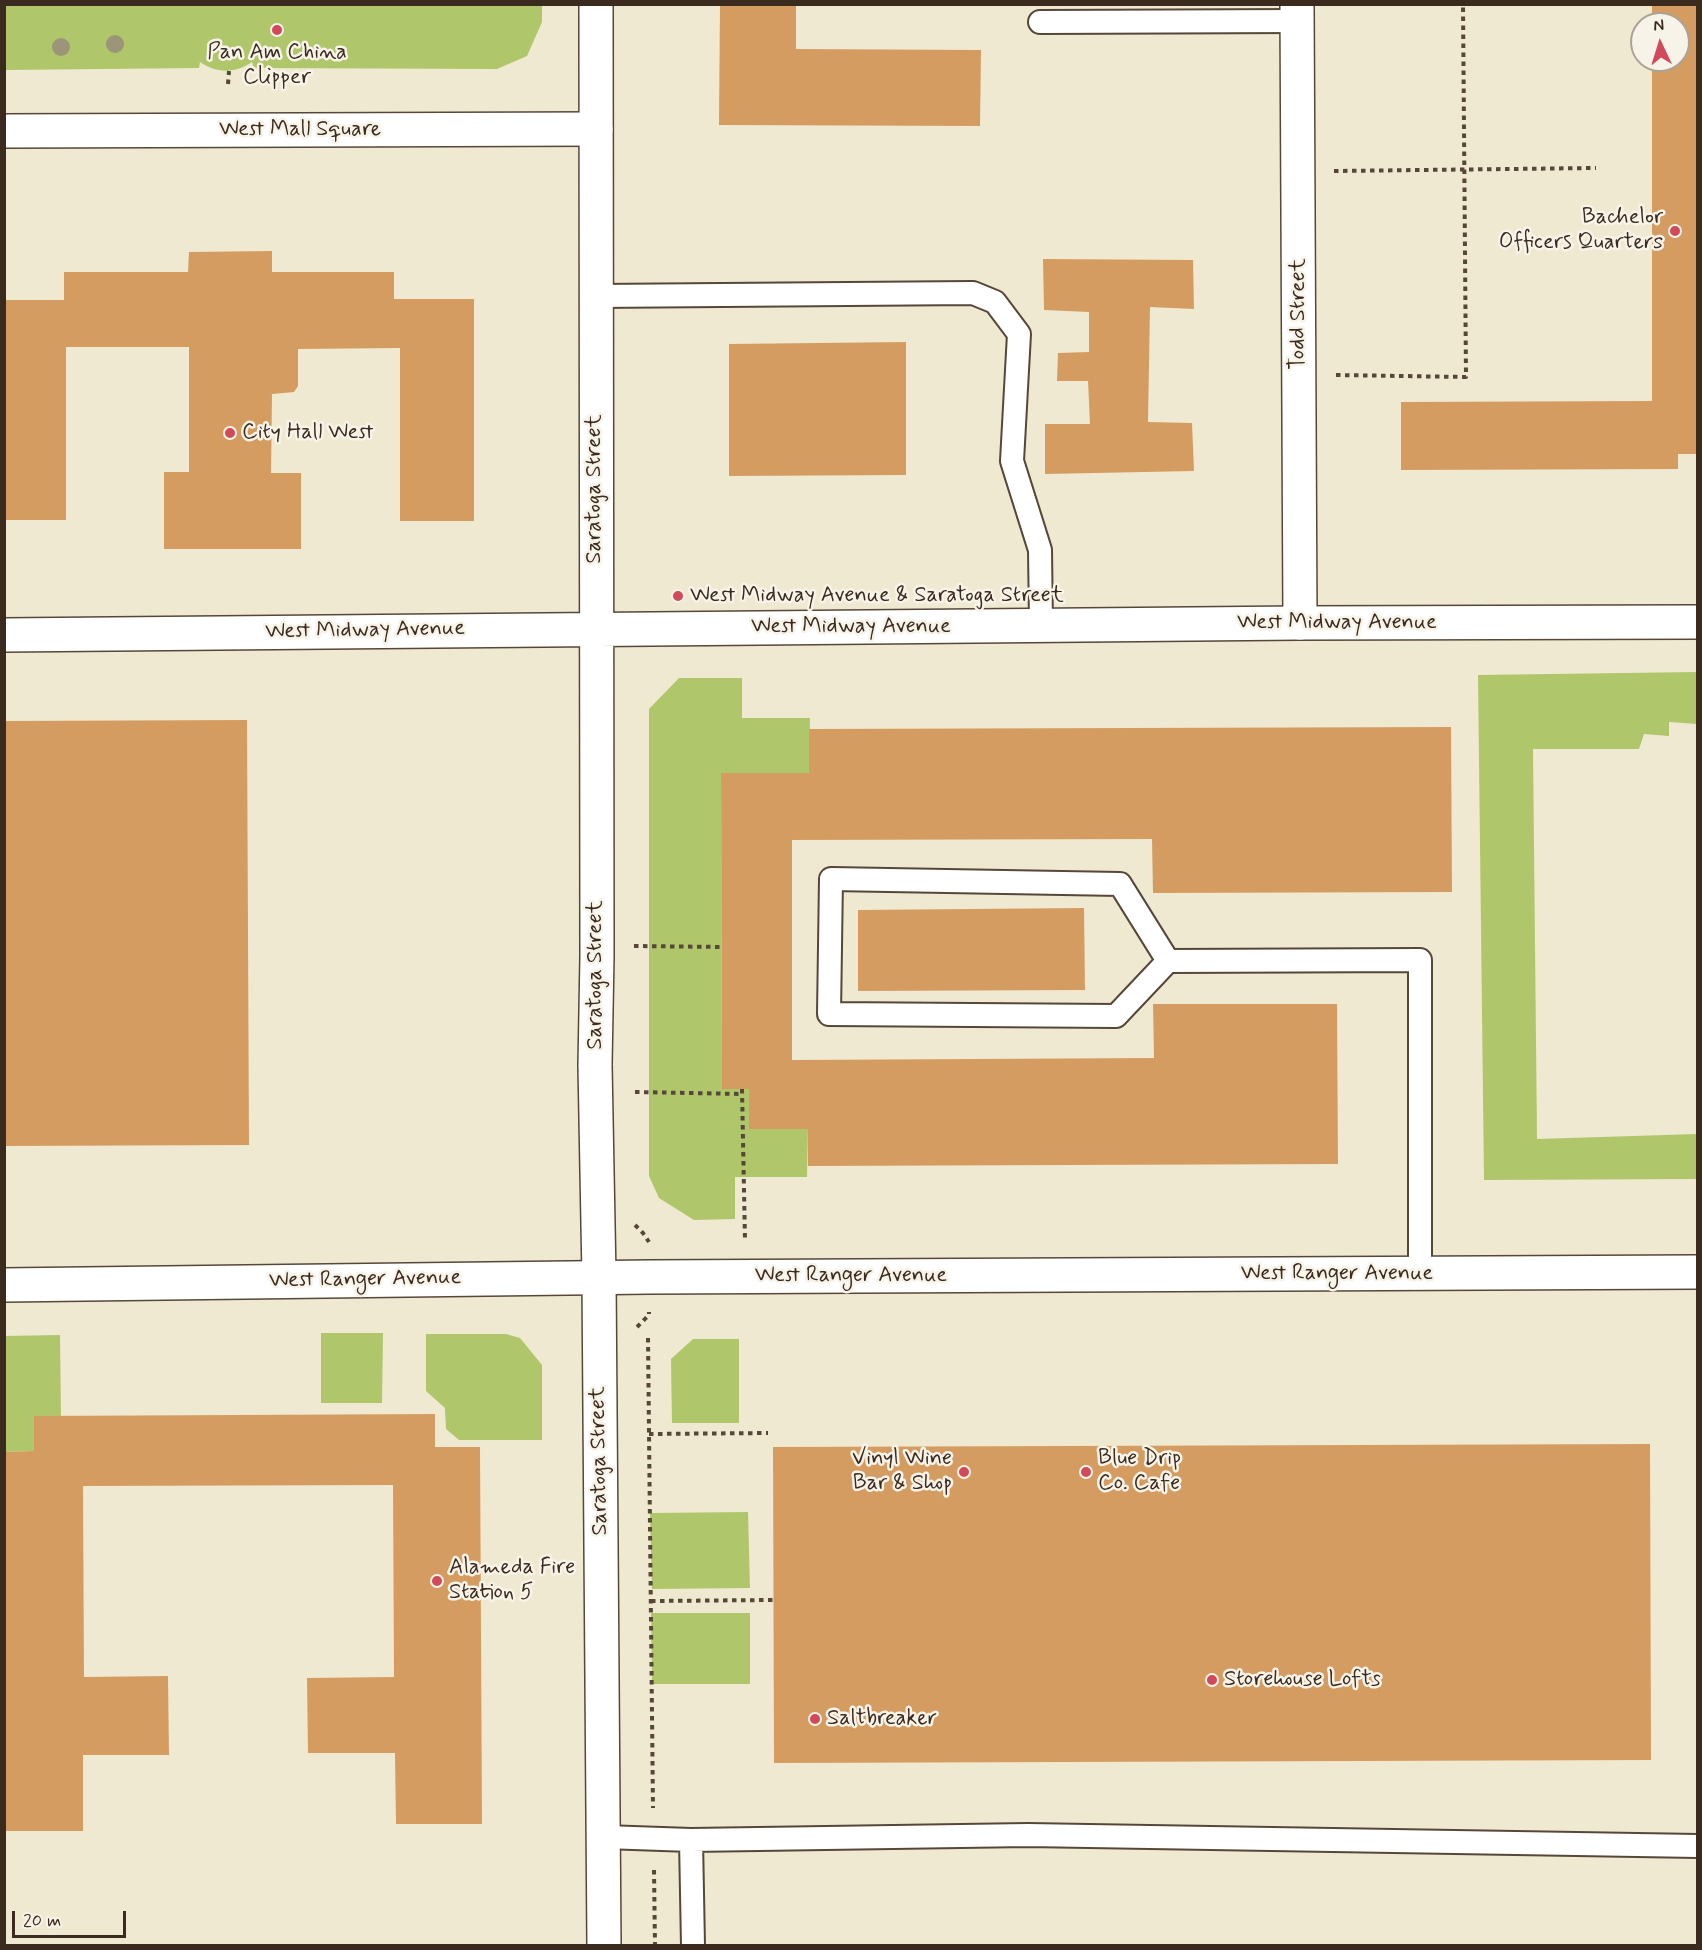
<!DOCTYPE html>
<style>
body{margin:0}
#map{position:relative;width:1702px;height:1950px;overflow:hidden;background:#efe9d1;font-family:Mynerve,sans-serif}
canvas{display:block}
.frame{position:absolute;inset:0;border:6px solid #3b2a1e;pointer-events:none}
.north{position:absolute;left:1630px;top:12px;width:60px;height:60px;box-sizing:border-box;background:#f7f3e8;border:2px solid #aca397;border-radius:50%;rotate:356deg;font-size:16px;font-weight:700;line-height:24px;text-align:center;color:#3b2a1e}
.north::after{content:'';display:block;margin:auto;width:21px;height:27px;background:#d1495b;clip-path:polygon(50% 0,100% 100%,50% 72%,0 100%)}
.scale{position:absolute;left:12px;top:1911px;width:114px;height:27px;box-sizing:border-box;border:3px solid #3b2a1e;border-top:0;padding-left:8px;font-size:18px;line-height:21px;white-space:nowrap;color:#3b2a1e;-webkit-text-stroke:4px #f7f3e8;paint-order:stroke}
</style>
<div id="map">
<canvas width="1702" height="1950"></canvas>
<div class="frame"></div>
<div class="north">N</div>
<div class="scale">20 m</div>
</div>
<script>
const ctx = document.querySelector('canvas').getContext('2d');
ctx.lineJoin = 'round';
function paint(path, color) { ctx.fillStyle = color; ctx.fill(path, 'evenodd'); }
function stroke(path, color, width, dash) { ctx.strokeStyle = color; ctx.lineWidth = width; ctx.lineCap = dash ? 'butt' : 'round'; ctx.setLineDash(dash || []); ctx.stroke(path); }
function drawText(font, color, halo, rows, align = 'center') {
  ctx.font = font + ' Mynerve,sans-serif'; ctx.lineWidth = 5; ctx.setLineDash([]); ctx.textBaseline = 'middle'; ctx.strokeStyle = halo; ctx.fillStyle = color; for (const [text, x, y, turn = 0] of rows) {
    ctx.save(); ctx.translate(x, y); ctx.rotate((+turn || 0) * Math.PI / 180); ctx.textAlign = isNaN(turn) ? turn : align; if (halo) ctx.strokeText(text, 0, 0); ctx.fillText(text, 0, 0); ctx.restore();
  }
}
const green = new Path2D(`
 M542 4V22L527 56 497 69 254 68 252 62C236 73 217 74 200 62L199 68 5 70V5Z
 M1697 672V724L1669 722V736L1644 734 1639 749H1533L1537 1139 1697 1134V1179L1484 1180 1478 675Z
 M679 678H742V718H810L809 773H721L722 1088 749 1089V1129H808L807 1177H735V1219L694 1220 659 1198 649 1176V709Z
 M321 1333H383L382 1403H321Z
 M426 1334H506L520 1338 542 1365V1440H459L446 1429 445 1408 426 1391Z
 M60 1335 61 1416H34V1451L5 1452 4 1336Z
 M693 1339H739V1423H672L671 1359Z
 M748 1512 750 1588 652 1589 650 1513Z
 M651 1613H750V1684H652Z`);
const building = new Path2D(`
 M720 4H796V49L981 50 980 126 719 125Z
 M1652 4H1698V454H1678V469L1401 470V402L1652 401V60H1678V24H1652Z
 M272 251V272H394V299H474V521H400V348L298 349V386L294 392 272 394 271 473H301V549H164V472H189V347H66V520H4V300H64V272H188L189 252Z
 M1043 259 1193 260 1194 309 1150 307 1148 422 1192 423 1194 471 1045 474V424H1090L1088 381H1057L1058 353 1089 352V312L1044 310Z
 M906 342V475L729 476V344Z
 M247 720 249 1145 4 1146V721Z
 M1451 727 1452 892 1153 893 1152 839 792 840V1060L1154 1058 1153 1004H1337L1338 1164 808 1166V1129H749V1089H722L721 773H809V729Z
 M1084 908 1085 990 858 991V910Z
 M435 1414V1447H480L482 1824H396L395 1753H308L307 1678 394 1677 393 1485 83 1486 84 1677 168 1676 169 1755H83V1831H4V1452L34 1451V1416Z
 M1650 1444 1651 1760 774 1763 773 1447Z`);
const path = new Path2D(`
 M228 84 229 71
 M1334 171 1596 168
 M1336 375 1466 377 1463 4
 M634 946 722 947
 M742 1089 745 1240
 M635 1092 742 1094
 M635 1225 643 1233 649 1242
 M637 1327 649 1315V1312
 M648 1338 653 1808
 M649 1434 768 1433
 M651 1601 773 1600
 M654 1870 655 1946`);
const lane = new Path2D(`
 M1040 22 1297 21
 M596 296 973 293 995 302 1019 334 1012 461 1040 550 1041 625
 M1168 961 1120 884 831 879 829 1014 1116 1016 1168 961 1420 960V1273
 M604 1837 691 1840 1028 1835 1698 1846
 M691 1840 693 1946`);
const street = new Path2D(`
 M1297 4 1300 623
 M4 131 596 129
 M4 1285 650 1277 1698 1272`);
const secondary = new Path2D(`
 M596 4 597 956 595 1065 599 1277 604 1946
 M4 635 1300 623 1698 622`);
const trees = [
 [115,44],
 [61,47]
];
const markers = [
 [277,30,6,"#d1495b"],
 [1675,231,6,"#d1495b"],
 [230,433,6,"#d1495b"],
 [678,596,6,"#d1495b"],
 [964,1472,6,"#d1495b"],
 [1086,1472,6,"#d1495b"],
 [437,1581,6,"#d1495b"],
 [1212,1680,6,"#d1495b"],
 [815,1719,6,"#d1495b"]
];
const poiNames = [
 ["Pan Am China",277,53,"center"],
 ["Clipper",277,78,"center"],
 ["Bachelor",1663,218,"right"],
 ["Officers Quarters",1663,243,"right"],
 ["City Hall West",242,433],
 ["West Midway Avenue & Saratoga Street",690,596],
 ["Vinyl Wine",952,1459,"right"],
 ["Bar & Shop",952,1484,"right"],
 ["Blue Drip",1098,1459],
 ["Co. Cafe",1098,1484],
 ["Alameda Fire",449,1568],
 ["Station 5",449,1593],
 ["Storehouse Lofts",1224,1680],
 ["Saltbreaker",827,1719]
];
const streetNames = [
 ["West Mall Square",300,130],
 ["Todd Street",1299,314,-90],
 ["Saratoga Street",595,489,-90],
 ["West Midway Avenue",1337,623],
 ["West Midway Avenue",851,627],
 ["West Midway Avenue",365,631,-1],
 ["Saratoga Street",596,975,-90],
 ["West Ranger Avenue",1337,1274],
 ["West Ranger Avenue",851,1276],
 ["West Ranger Avenue",365,1280,-1],
 ["Saratoga Street",600,1461,-91]
];
paint(green, '#b0c66a');
paint(building, '#d59c62');
stroke(lane, '#564739', 26);
stroke(street, '#564739', 36);
stroke(secondary, '#564739', 36);
stroke(path, '#564739', 4, [4.5, 4.5]);
stroke(lane, '#fff', 22);
stroke(street, '#fff', 33);
stroke(secondary, '#fff', 33);
ctx.fillStyle = '#9c9579';
for (const [x, y] of trees) { ctx.beginPath(); ctx.arc(x, y, 9, 0, 2 * Math.PI); ctx.fill(); }
for (const [x, y, r, color] of markers) { const dot = new Path2D(); dot.arc(x, y, r, 0, 2 * Math.PI); ctx.fillStyle = color; ctx.fill(dot); stroke(dot, '#f7f3e8', 2); }
drawText('22px', '#3b2a1e', '#f7f3e8', poiNames, 'left');
drawText('22px', '#3b2a1e', '#f7f3e8', streetNames);
</script>
